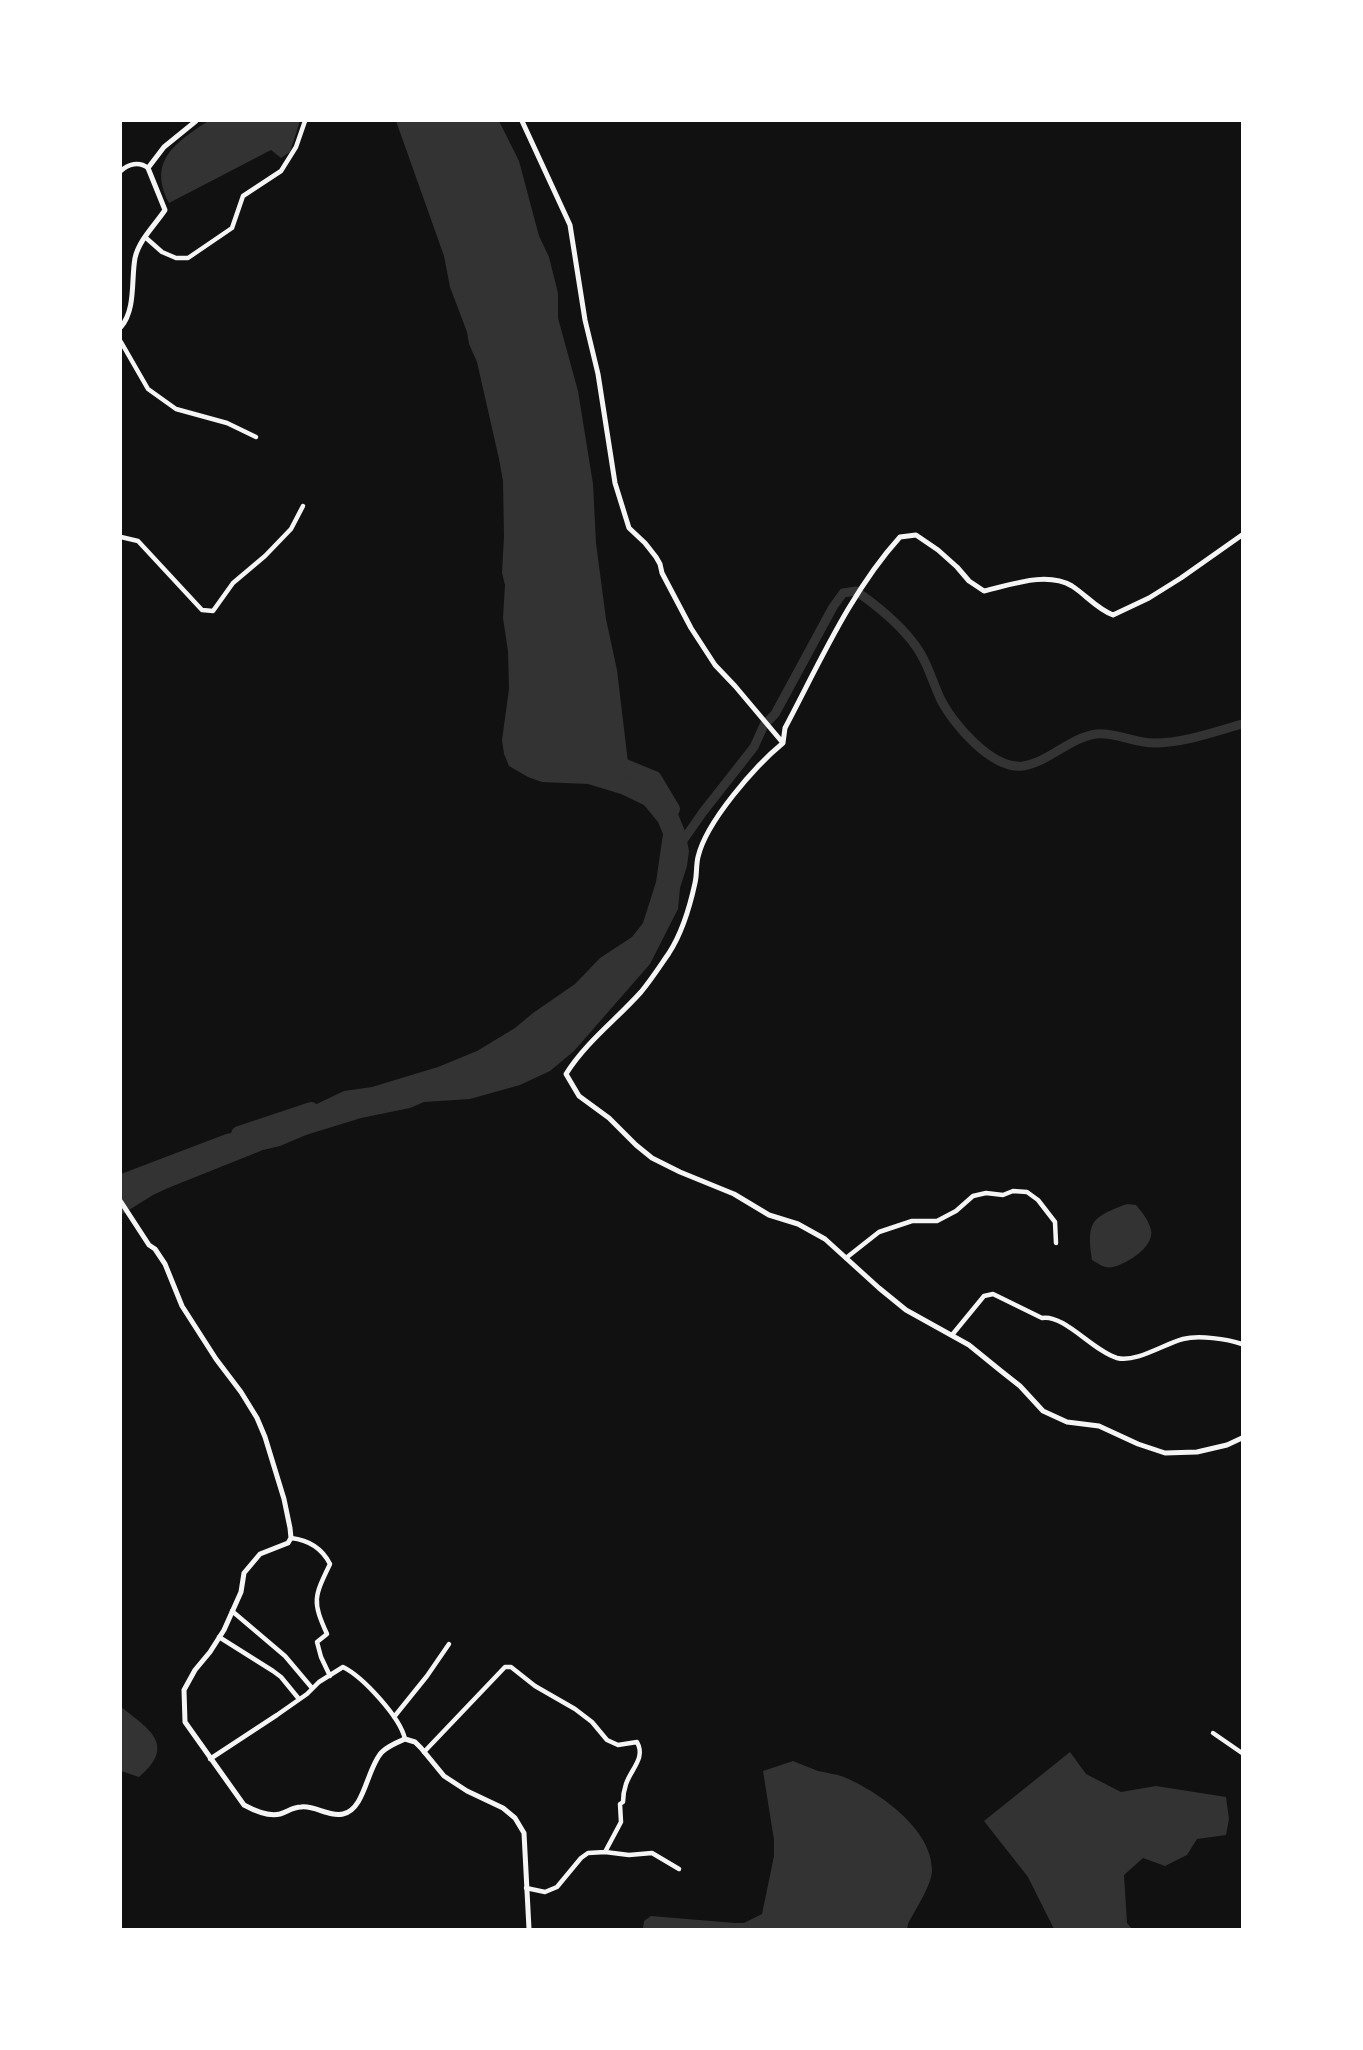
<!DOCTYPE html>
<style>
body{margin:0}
#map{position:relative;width:1363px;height:2050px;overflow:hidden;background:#111;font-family:"Golos Text",sans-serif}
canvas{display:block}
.frame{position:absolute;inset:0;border:122px solid #fff;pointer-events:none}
</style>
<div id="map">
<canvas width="1363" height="2050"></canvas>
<div class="frame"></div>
</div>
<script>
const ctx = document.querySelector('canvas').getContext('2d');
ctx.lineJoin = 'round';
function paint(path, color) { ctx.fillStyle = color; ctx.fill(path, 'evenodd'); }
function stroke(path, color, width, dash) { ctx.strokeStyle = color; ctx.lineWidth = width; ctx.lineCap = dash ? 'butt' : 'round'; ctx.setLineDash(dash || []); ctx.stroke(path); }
const water = new Path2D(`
 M208 121H300L290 152 281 158 271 150 169 203C147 160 176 143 208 121Z
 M396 121H499L519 161 539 236 549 257 558 293V318L578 391 593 484 596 543 606 619 617 670 629 771 641 775 663 793 676 809 685 831 689 851 687 866 680 888 678 909 650 964 574 1051 550 1071 520 1085 470 1099 424 1102 410 1108 361 1118 306 1135 280 1146 263 1150 168 1188 153 1195 121 1215V1174L226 1134 262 1127 285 1119 344 1091 372 1087 438 1067 477 1051 515 1028 533 1013 575 984 600 958 632 937 643 923 656 882 663 834 658 822 644 805 621 794 588 784 542 782 528 777 509 766 504 754 502 740 509 689 508 651 503 618 505 585 502 573 504 536 503 481 499 459 477 362 469 344 467 332 450 287 444 256Z
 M1127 1204 1136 1205C1142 1212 1149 1221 1151 1230 1155 1246 1127 1264 1113 1267 1105 1269 1099 1264 1092 1260 1086 1221 1092 1217 1127 1204Z
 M121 1707C149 1729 177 1745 139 1777L121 1771Z
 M1070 1752 1086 1774 1121 1792 1156 1786 1226 1797 1229 1819 1226 1835 1197 1839 1187 1855 1165 1866 1143 1858 1124 1875 1127 1923 1132 1929H1054L1028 1877 984 1821Z
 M793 1761C801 1764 810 1768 818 1771 827 1773 836 1774 844 1777 879 1792 932 1829 932 1870 932 1885 915 1910 908 1924L907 1929H643L644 1921 651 1916 735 1923H744L762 1914 774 1856V1840L763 1771Z`);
const canal = new Path2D(`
 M682 842 703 812 754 747 764 725 775 714 833 607 843 593 856 591C876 605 897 622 912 641 926 658 931 678 940 698 952 723 992 770 1023 766 1049 762 1069 738 1096 734 1116 732 1134 743 1154 743 1183 743 1214 732 1242 724`);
const river = new Path2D(`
 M610 761 654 779 672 809
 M239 1134 311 1110`);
const minor = new Path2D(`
 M121 171C128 164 139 161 148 168
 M145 237 162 252 176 258H188L232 228 243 196 281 171 296 147 305 121
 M121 342 148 389 176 409 227 423 256 437
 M121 537 138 541 202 610 213 611 233 583 265 556 291 529 303 506
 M846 1258 879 1232 912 1221H937L956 1211 973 1196 986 1193 1003 1195 1013 1191 1027 1192 1038 1200 1055 1222 1056 1243
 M952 1335 984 1296 993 1294 1042 1318C1064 1314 1093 1351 1117 1358 1136 1363 1164 1344 1183 1339 1199 1335 1227 1339 1242 1344
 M291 1538C308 1540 322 1548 330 1564 314 1597 312 1601 327 1634L317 1642 321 1657 330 1676
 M232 1611 285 1656 312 1688
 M219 1637 273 1671 281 1677 299 1699
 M394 1717 427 1676 449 1644
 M1213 1733 1242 1753
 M424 1752 505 1667H511L535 1686 575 1709 592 1722 607 1740 618 1745 637 1742C646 1758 631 1769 626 1784 624 1790 623 1796 623 1802L620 1804 621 1822 605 1852 588 1853 581 1858 557 1887 545 1892 526 1888
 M210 1759 277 1715 307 1694 319 1682 343 1667C363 1677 400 1717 405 1739
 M605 1852 629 1855 652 1853 679 1869`);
const tertiary = new Path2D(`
 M522 121 570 225 585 320 598 374 615 483 624 512 629 528 645 543 656 557 660 564 662 573 691 628 715 665 735 686 783 743
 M121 327C136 309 131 280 135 258 139 240 155 225 165 210L148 168 164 147 196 121
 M1242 535 1181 578 1149 598 1113 615C1097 609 1086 595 1072 586 1046 571 1011 585 984 591L969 581 957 567 938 550 916 535 900 537C851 591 819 664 785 728L783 743C755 766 706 822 698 857 696 865 697 875 695 883 690 906 682 933 669 953 660 966 651 980 641 992 616 1020 586 1042 566 1074L579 1096 609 1118 636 1145 652 1158 680 1172 734 1194 769 1215 798 1224 825 1239 879 1288 906 1310 969 1345 1001 1371 1020 1386 1043 1411 1067 1422 1099 1426 1138 1444 1165 1453 1197 1452 1227 1445 1242 1438
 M121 1202 149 1245 155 1249 165 1264 182 1306 216 1359 241 1392 257 1418 265 1437 284 1499 290 1528 291 1538 288 1543 260 1554 244 1573 241 1592 224 1630 210 1652 195 1670 184 1690 185 1722 244 1805C255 1811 268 1817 280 1814 287 1812 293 1807 301 1807 315 1805 328 1817 343 1814 365 1810 367 1767 382 1752 388 1746 398 1742 405 1739L415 1742 421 1748 444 1776 467 1791 503 1808 515 1818 524 1833 529 1929`);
paint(water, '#333');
stroke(canal, '#333', 9);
stroke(river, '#333', 16);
stroke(minor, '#f5f5f5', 4.5);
stroke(tertiary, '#f5f5f5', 5);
</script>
